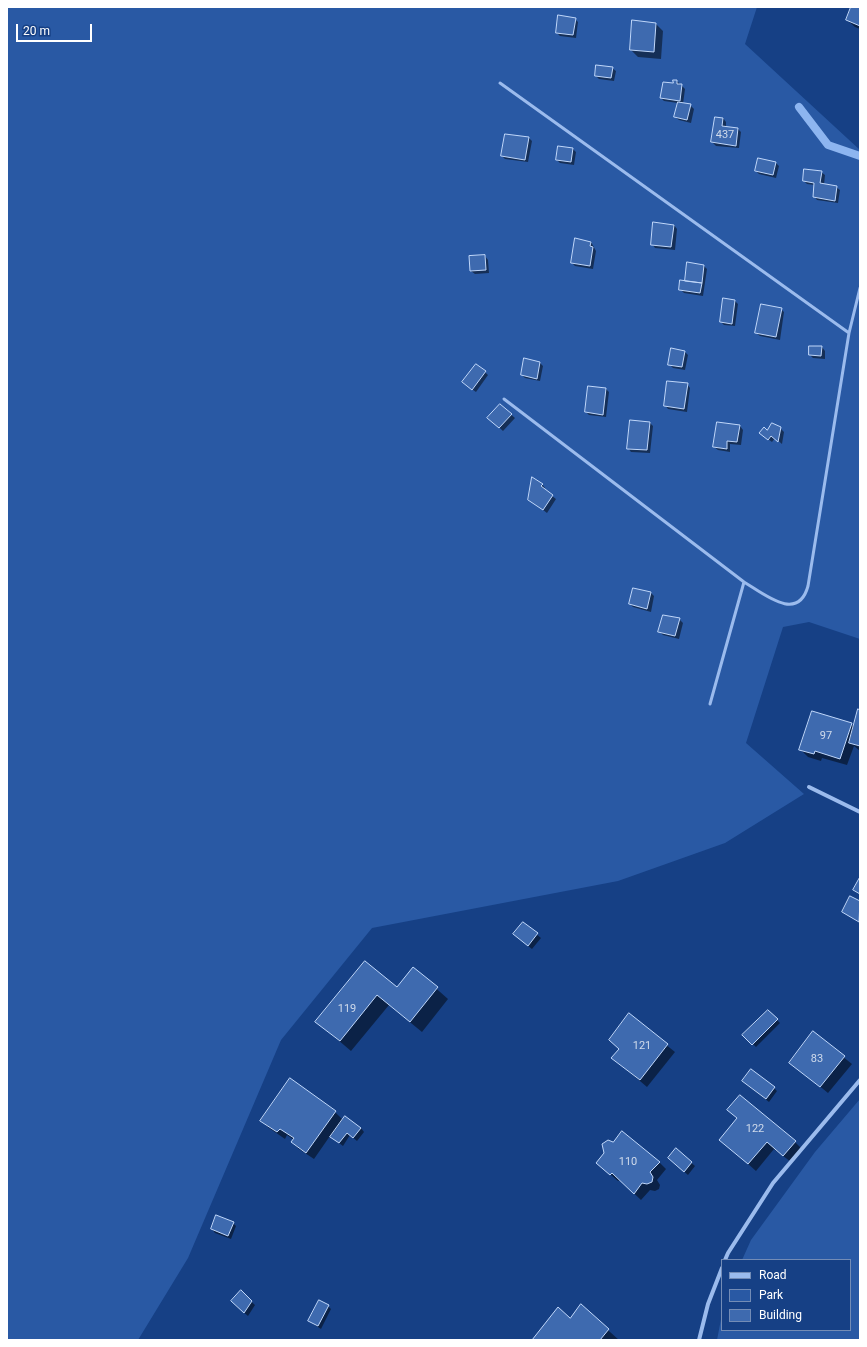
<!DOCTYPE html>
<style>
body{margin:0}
#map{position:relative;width:867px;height:1347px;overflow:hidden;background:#164085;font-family:Roboto,sans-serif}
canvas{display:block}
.frame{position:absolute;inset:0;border:8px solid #fff;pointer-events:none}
.legend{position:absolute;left:721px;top:1259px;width:130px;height:72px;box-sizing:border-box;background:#164085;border:1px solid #738cb6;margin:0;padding:5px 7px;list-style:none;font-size:12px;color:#fff}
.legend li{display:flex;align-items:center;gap:8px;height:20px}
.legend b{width:20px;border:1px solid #738cb6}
.scale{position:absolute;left:16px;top:24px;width:76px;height:18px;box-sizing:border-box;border:2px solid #fff;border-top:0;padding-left:5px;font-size:12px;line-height:14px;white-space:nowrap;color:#fff;-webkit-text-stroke:3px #164085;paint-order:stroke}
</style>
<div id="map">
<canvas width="867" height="1347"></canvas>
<div class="frame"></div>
<ul class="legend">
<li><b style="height:5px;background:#9bbbed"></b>Road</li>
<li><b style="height:11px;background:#2959a4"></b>Park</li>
<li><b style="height:11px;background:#3e6aaf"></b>Building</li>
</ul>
<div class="scale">20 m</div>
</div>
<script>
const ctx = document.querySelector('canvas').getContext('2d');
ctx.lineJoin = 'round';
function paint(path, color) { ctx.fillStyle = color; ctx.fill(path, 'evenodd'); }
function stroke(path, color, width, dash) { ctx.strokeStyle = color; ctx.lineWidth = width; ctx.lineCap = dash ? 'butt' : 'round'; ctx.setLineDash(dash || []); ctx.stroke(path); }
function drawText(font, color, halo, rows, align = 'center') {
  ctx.font = font + ' Roboto,sans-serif'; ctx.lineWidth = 3; ctx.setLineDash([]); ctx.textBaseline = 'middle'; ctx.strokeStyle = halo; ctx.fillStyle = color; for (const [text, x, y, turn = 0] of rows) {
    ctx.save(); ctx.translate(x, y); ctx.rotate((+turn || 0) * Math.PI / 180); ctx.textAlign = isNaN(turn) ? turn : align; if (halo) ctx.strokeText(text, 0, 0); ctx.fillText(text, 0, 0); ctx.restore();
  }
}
const green = new Path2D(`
 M7 7H757L745 44 860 150V639L809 622 783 627 746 743 804 794 725 843 618 881 372 928 281 1040 188 1258 138 1340H7Z
 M860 1099V1340H717L722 1314V1330H850V1260H742L751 1240 815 1152Z`);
const shadow = new Path2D(`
 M852 7H860V29L855 27 847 20Z
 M575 19 578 22 576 38 560 36 557 33Z
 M656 24 663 31 661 59 638 57 631 50Z
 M612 68 616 71 614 81 599 79 596 76Z
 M677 81 685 89 683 104 690 105 694 109 691 123 679 120 675 117 678 103 664 101 661 98Z
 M723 118 726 122V127L738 129 741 132 739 148 716 146 712 142Z
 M529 138 532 141 528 162 505 159 502 156Z
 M573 149 576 152 574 165 560 163 557 160Z
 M776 163 779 166 776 178 759 174 756 171Z
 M821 172 825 175 824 185 836 187 840 190 838 203 817 200 814 196 815 185 807 184 804 181Z
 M674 225 677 229 675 250 655 248 652 244Z
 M591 242 596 251 593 269 575 266 572 263Z
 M485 256 488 260 489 273 475 274 471 271Z
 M704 266 707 269 703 296 684 293 680 289Z
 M735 301 738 304 735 326 724 325 721 322Z
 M781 309 784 312 780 340 760 336 756 333Z
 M822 347 825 351V359L813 358 810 355Z
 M684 351 688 355 685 370 673 368 669 364Z
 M540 363 543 366 540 381 525 378 522 375Z
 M485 372 488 375 476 392 466 385Z
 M687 384 690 388 687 412 668 409 665 405Z
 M606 389 609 392 606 417 589 415 586 412Z
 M500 405 515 418 503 431 489 418Z
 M650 423 653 426 650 453 631 452 628 448Z
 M740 426 743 430 741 445 730 444V452L718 450 714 447Z
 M780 428 784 432 782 444 775 438 772 442 764 436 767 432Z
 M542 484 545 488 544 490 556 499 547 513 529 499Z
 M634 589 651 593 654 596 651 612 633 607 630 604Z
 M679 619 683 623 679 639 663 635 660 632Z
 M860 711V751L854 746 847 765 822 758 821 761 808 757 800 749 851 724 854 727Z
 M851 898 860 903V923L843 911Z
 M523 923 541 938 532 949 518 938Z
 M365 963 397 988 413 968 448 999 422 1032 389 1005 351 1051 317 1022Z
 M768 1011 780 1023 756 1047 744 1035Z
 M629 1015 675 1052 647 1087 613 1058 620 1049Z
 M813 1033 852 1064 828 1093 790 1062Z
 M290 1079 335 1112 343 1120 361 1128 364 1132 357 1141 350 1135 343 1146 330 1136 314 1159 299 1149 292 1142 294 1140 287 1135 285 1139 269 1128 262 1121Z
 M746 1084 774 1088 777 1091 769 1102Z
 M729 1110 795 1142 802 1149 791 1162 774 1149 756 1171 721 1140 738 1119Z
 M676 1150 695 1166 688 1175 672 1161Z
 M605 1153 659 1162 666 1169 657 1180 660 1185 659 1189 655 1191 650 1190 641 1200 620 1180 618 1181 597 1163Z
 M233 1223 236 1226 231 1239 215 1233 212 1229Z
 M241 1292 255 1305 248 1316 235 1305Z
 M328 1306 331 1309 321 1329 309 1321Z
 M581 1306 619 1340H533L570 1319Z`);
const stream = new Path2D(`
 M799 107 828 145 860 156`);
const building = new Path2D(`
 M851 7H860V26L846 20Z
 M558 15 576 18 573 35 556 33Z
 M632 20 656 23 654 52 630 50Z
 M596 65 613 67 611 78 595 76Z
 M673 80H677V84H682L680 101 660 98 663 82 673 83Z
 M678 102 691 104 687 120 674 117Z
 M715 117 723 118 722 126 738 128 736 146 711 142Z
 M505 134 529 137 525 160 501 156Z
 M558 146 573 148 571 162 556 160Z
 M758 158 776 162 773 175 755 171Z
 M804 169 822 171 820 183 837 186 835 201 813 197 814 183 803 181Z
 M653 222 674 225 671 247 651 245Z
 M575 238 591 242 590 246 593 247 590 266 571 263Z
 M485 255 486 270 470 271 469 256Z
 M687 262 704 265 702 283 685 281Z
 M680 280 702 283 700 293 679 290Z
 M723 298 735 300 732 324 720 322Z
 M761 304 782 308 776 337 755 333Z
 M809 346H822L821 356 809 355Z
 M671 348 685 351 682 367 668 365Z
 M524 358 540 362 537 379 521 375Z
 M476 364 486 371 472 390 462 382Z
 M667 381 688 383 684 409 664 406Z
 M588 386 606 388 603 415 585 412Z
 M500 404 512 414 499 428 487 418Z
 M630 420 650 422 647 450 627 449Z
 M717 422 740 425 737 442 727 441V449L713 447Z
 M772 423 781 427 778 442 771 436 768 440 759 433 764 427 767 430Z
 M532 477 543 484 541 486 553 495 543 510 528 500Z
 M633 588 651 592 647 609 629 604Z
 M663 615 680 618 675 636 658 632Z
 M858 709 860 710V746L849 743Z
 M812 711 852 723 840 759 815 751 814 754 799 750Z
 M860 877V894L853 890Z
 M850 896 860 901 859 922 842 912Z
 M523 922 538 933 528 946 513 934Z
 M365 961 397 987 413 967 438 987 410 1022 377 995 340 1041 315 1022Z
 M768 1010 778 1019 752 1045 742 1035Z
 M629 1013 668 1044 640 1080 611 1058 619 1049 609 1040Z
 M813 1031 845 1056 820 1087 789 1063Z
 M751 1069 775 1087 766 1099 742 1081Z
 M290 1078 336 1111 306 1153 291 1142 294 1138 280 1129 277 1132 260 1121Z
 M740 1095 796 1141 783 1156 767 1142 748 1164 719 1140 737 1118 727 1110Z
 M345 1116 361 1128 353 1138 347 1133 339 1143 330 1137Z
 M622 1131 660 1162 650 1172 653 1177 652 1182 647 1184 642 1183 634 1194 612 1173 610 1175 596 1163 604 1153 602 1144 608 1140 613 1142Z
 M676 1148 692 1162 684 1172 668 1158Z
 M216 1215 234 1222 228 1236 211 1229Z
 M241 1290 252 1301 244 1313 231 1301Z
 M319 1300 329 1305 318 1326 308 1321Z
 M581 1304 609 1329 600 1340H532L558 1307 570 1318Z`);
const service = new Path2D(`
 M500 83 849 333
 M504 399 744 582C764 594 798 623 808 586L849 333 860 288
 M710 704 744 582`);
const minor = new Path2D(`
 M809 787 860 812
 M725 1260 728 1253 773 1183 860 1080
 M699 1340 708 1304 722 1268`);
const numberNames = [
 ["437",725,135],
 ["97",826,736],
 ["119",347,1009],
 ["121",642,1046],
 ["83",817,1059],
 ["122",755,1129],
 ["110",628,1162]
];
paint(green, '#2959a4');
paint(shadow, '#0007');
stroke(stream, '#8db5f0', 8);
paint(building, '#3e6aaf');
stroke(building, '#c0d7fa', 1);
stroke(service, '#9bbbed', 3);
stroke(minor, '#9bbbed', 4);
drawText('11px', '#cfdaeb', null, numberNames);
</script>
